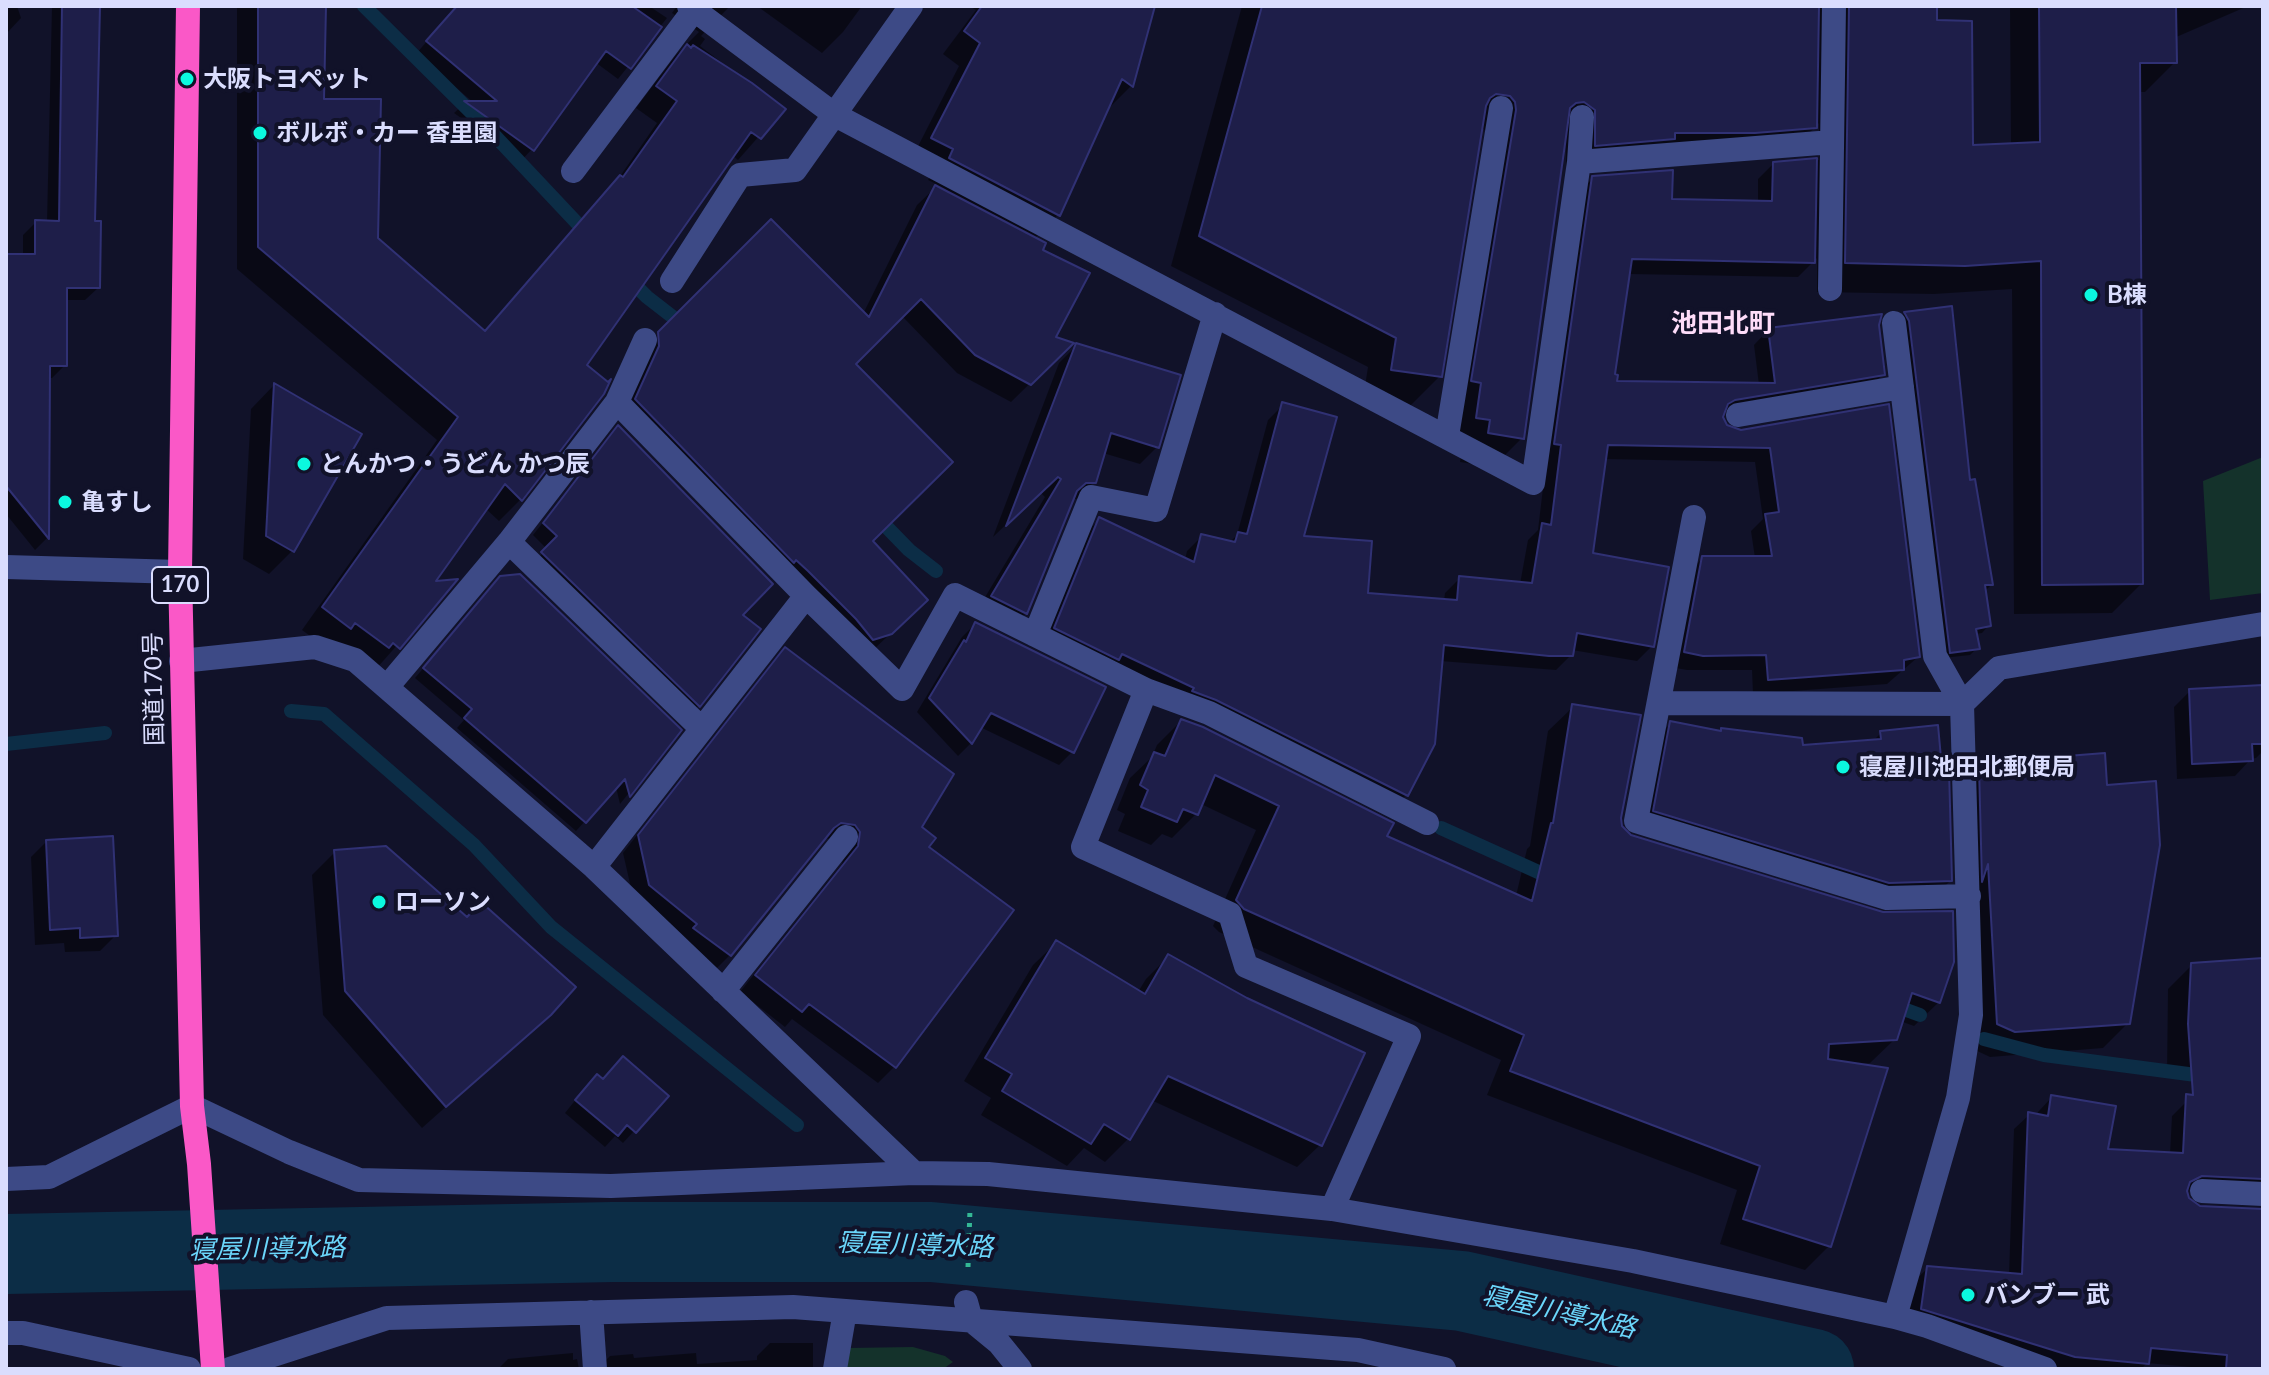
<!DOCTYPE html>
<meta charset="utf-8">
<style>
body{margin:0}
#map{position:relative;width:2269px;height:1375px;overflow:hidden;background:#111229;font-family:Lato,sans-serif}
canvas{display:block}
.frame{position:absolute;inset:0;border:8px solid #daddfe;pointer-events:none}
</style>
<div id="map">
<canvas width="2269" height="1375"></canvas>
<div class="frame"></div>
</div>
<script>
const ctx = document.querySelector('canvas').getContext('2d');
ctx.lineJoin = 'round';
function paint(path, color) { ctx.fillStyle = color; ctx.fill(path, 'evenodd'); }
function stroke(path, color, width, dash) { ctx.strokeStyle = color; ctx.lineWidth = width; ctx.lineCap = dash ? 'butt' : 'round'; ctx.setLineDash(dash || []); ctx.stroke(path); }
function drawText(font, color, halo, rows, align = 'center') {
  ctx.font = font + ' Lato,"Noto Sans JP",sans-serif'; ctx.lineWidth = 8; ctx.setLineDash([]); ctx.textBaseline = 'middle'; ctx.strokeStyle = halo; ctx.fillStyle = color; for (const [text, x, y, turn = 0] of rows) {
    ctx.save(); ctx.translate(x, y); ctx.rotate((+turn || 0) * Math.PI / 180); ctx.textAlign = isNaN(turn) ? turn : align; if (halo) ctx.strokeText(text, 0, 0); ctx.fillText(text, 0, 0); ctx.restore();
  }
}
const green = new Path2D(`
 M2263 457V593L2210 600 2203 481Z
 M913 1347 945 1356 953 1362 943 1369H844L848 1348Z`);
const shadow = new Path2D(`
 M6 6H17L21 18 6 34Z
 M52 6H97L93 223 98 288 85 300H65V365L52 378H48L47 538 35 550 6 514V256H23V235L36 222H47Z
 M237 6H324L322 101 376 239 484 332 614 185 657 123 636 108 676 55 699 32 672 13 677 6H730L701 36 705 39 700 46 783 109 738 160 732 155 584 365 602 393 520 500 499 521 485 508 432 583 454 581 376 669 328 649 302 630 437 440 237 269Z
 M457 6H649L667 18 618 79 595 62 532 149 521 161 454 113 465 103H474L416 54Z
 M757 6H862L843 32 822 53Z
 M969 6H1153L1131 86 1110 107 1108 106 1058 215 1034 239 1041 251 1053 339 1070 344 1011 402 957 373 902 316 853 364 870 541 907 618 872 651 618 418 640 352 771 222 863 314 917 205 938 185 928 180 933 171 911 160 959 66 943 54 976 10Z
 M1242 6H1935V22L1972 147 2011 145 2010 6H2248L2174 38 2175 62 2145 92H2138L2141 584 2112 613 2014 614 2012 289 1934 294 1817 292V258L1798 277 1628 274 1613 376 1615 383 1759 385 1754 345 1769 329 1877 325 1883 374 1868 389 1722 414 1726 427 1740 432 1887 407 1918 657 1887 684 1753 694 1752 670H1687L1670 667 1687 573 1703 558H1755L1751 531 1763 519 1755 462 1604 459 1591 555 1652 646 1637 661 1572 650 1571 655 1556 670 1440 661 1433 744 1406 795 1391 810 1040 643 1084 534 1100 519 1185 560 1187 551 1202 536 1229 543 1237 535 1268 420 1283 405 1302 538 1366 595 1444 601 1445 593 1460 578 1520 584 1528 540 1538 530 1578 193 1593 178 1670 201 1758 203V179L1773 164 1819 160V123L1786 157 1566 174V139H1564L1522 438 1493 467 1460 462 1462 449 1447 447 1486 132 1481 126 1440 376 1410 406 1363 399 1368 367 1171 266Z
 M1951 309 1968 482 1991 585 1984 592 1989 625 1982 633 1975 634 1977 648 1970 655 1943 658 1897 321 1904 314Z
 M1076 346 1157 447 1140 464 1103 453 1094 482 1077 499H1072L1026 613 1008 630 975 614 1045 497 1040 492 993 537 1059 363Z
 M274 385 292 551 269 574 243 559 251 409Z
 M618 428 740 615 699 705 688 716 532 564 547 549 533 535Z
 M491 588 679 731 620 804 616 787 576 831 457 728 464 720 415 678Z
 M975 624 1072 752 1059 765 980 727 971 743 958 756 917 712 962 637Z
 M785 649 919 827 926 848 1011 910 894 1067 878 1083 792 1019 785 1027 740 992 842 864 845 849 839 840 823 838 730 955 714 971 634 901 623 853 770 665Z
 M2263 687V751L2256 758 2251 759 2235 776 2177 779 2174 707 2190 691Z
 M1573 707 1624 834 1939 1002 1914 1026 1900 1021 1895 1039 1870 1063 1860 1064 1829 1246 1805 1270 1720 1244 1737 1190 1487 1095 1501 1060 1219 932 1213 926 1256 830 1201 804 1196 814 1172 838 1162 834 1151 845 1118 831 1125 814 1117 810 1130 778 1152 757 1157 745 1181 721 1385 837 1516 896 1527 849 1530 846 1548 731Z
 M1671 723 1719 732 1722 730 1801 747 1873 741 1881 733 1950 881 1941 890 1879 892 1645 820 1661 733Z
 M2068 758 2128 1023 2103 1048 1990 1057 1973 1049 1955 794 1980 769 2064 762Z
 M47 841 116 935 100 951 65 952 64 943 35 945 31 857Z
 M335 852 550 1014 422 1128 323 1015 312 875Z
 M1056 943 1138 992 1146 979 1169 956 1246 1000 1320 1145 1297 1167 1151 1100 1128 1139 1105 1162 1084 1148 1067 1166 981 1115 991 1098 964 1081 1033 965Z
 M2263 961V1067L2167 1073 2168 989 2192 965Z
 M602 1081 666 1096 623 1143 615 1136 605 1147 565 1113 585 1088Z
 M2052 1097 2106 1151 2170 1154 2172 1116 2186 1102 2263 1106V1204L2250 1193 2185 1189 2187 1200 2200 1208 2263 1211V1369H2212L2147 1363 2141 1369H2055L1908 1323 1913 1282 1928 1268 2009 1275 2014 1129 2029 1115 2037 1116 2038 1112Z
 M770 1343H813V1369H597L610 1356 633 1354 634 1358 696 1353 697 1364 757 1360V1356Z
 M573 1353V1360L577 1359 579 1369H498L508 1359Z`);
const stream = new Path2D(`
 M364 6 496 137 591 238
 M627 277 647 297 687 328
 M875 515 909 550 936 571
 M291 711 324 714 474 845 551 927 797 1125
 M6 744 105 733
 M1441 828 1556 880
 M1890 1004 1920 1015
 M1984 1039 2044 1055 2211 1077`);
const river = new Path2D(`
 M6 1254 613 1242H931L1462 1291 1814 1369`);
const building = new Path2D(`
 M62 6H100L95 221H101L100 288H67V366H50L49 539 6 486V254H35V220L59 221Z
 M258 6H326L324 99H381L378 238 485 331 620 175 623 177 677 101 656 86 687 44 691 48 693 45 752 83 786 109 761 139 751 132 587 365 608 382 611 379 604 394 522 501 505 484 436 581 458 579 400 649 393 643 389 648 355 623 351 629 322 607 458 417 258 247Z
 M457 6H632L662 27 631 69 606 51 534 151 464 101H497L426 41Z
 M982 6H1155L1133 87 1122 79 1060 216 949 158 953 149 931 138 980 43 964 31Z
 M1262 6H1819L1817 128 1755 133H1675V139L1595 146V110L1584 102 1576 103 1570 108 1524 439 1488 433 1490 420 1476 418 1481 383 1471 381 1516 110 1515 102 1510 96 1496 94 1490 98 1486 106 1442 377 1391 370 1396 338 1199 236Z
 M1849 6H1937V20L1972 21 1973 145 2040 142 2039 6H2176L2177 63H2140L2143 584 2042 585 2041 261 1965 266 1845 263Z
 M1817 158 1815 263 1632 259 1615 374 1618 375 1617 381 1775 383 1768 328 1882 314 1879 325 1885 375 1735 400 1728 404 1723 417 1727 425 1741 430 1889 404 1920 657 1904 660V670L1768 680 1766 655 1703 656 1684 652 1702 556H1772L1765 514 1779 512 1770 448 1608 445 1593 553 1669 567 1654 647 1577 633 1573 656H1549L1444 645 1435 744 1408 796 1216 700 1192 691 1194 688 1122 654 1119 660 1054 628 1099 517 1194 562 1201 534 1235 542 1238 532 1247 534 1282 402 1337 417 1304 536 1372 541 1368 593 1457 600 1459 576 1532 583 1542 523 1551 525 1561 445 1554 444 1592 176 1673 170 1672 199 1772 201 1773 162Z
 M935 185 1046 243 1043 250 1090 273 1056 337 1074 343 1031 385 975 355 921 299 856 364 953 462 873 541 928 600 892 634 873 640 856 619 808 571 796 560 794 563 635 399 659 346 658 332 771 219 869 317Z
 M1952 306 1970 480 1975 479 1993 585H1985L1991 626 1976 629 1980 649 1950 653 1909 321 1904 312Z
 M1076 343 1181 375 1159 448 1111 433 1096 483H1086L1077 491 1027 614 991 596 1061 479 1058 477 1006 526Z
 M274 383 362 434 294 552 266 536Z
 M618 425 773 584 743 615 761 629 700 707 541 552 557 536 543 523Z
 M520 574 682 730 630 797 625 779 586 823 464 718 472 709 423 668 500 576Z
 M975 622 1106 687 1074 753 991 713 972 744 929 698 964 640 966 642Z
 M785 647 954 774 922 827 936 838 929 847 1014 910 896 1068 809 1004 802 1012 755 975 858 846 860 832 855 825 841 823 834 828 731 956 693 928 697 924 649 885 638 835Z
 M2263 685V744H2252L2253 761 2192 764 2189 689Z
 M1572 704 1641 715 1621 818 1622 826 1631 835 1883 912 1953 911 1954 962 1940 1003 1912 993 1897 1040 1829 1044 1828 1059 1888 1068 1831 1247 1743 1219 1760 1166 1510 1071 1524 1035 1244 909 1236 900 1279 806 1215 775 1198 815 1183 809 1177 822 1141 807 1148 790 1140 785 1154 752 1165 756 1181 719 1203 727 1394 823 1387 836 1532 901 1551 823H1553Z
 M1670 721 1721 731V728L1802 738 1803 745 1881 739 1880 731 1938 725 1942 769H1949L1952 881 1889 883 1653 811Z
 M2105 753 2107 785 2156 781 2160 845 2130 1024 2015 1032 1997 1024 1988 864 1982 882 1979 767 2068 760 2067 756Z
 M113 836 118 936 80 938V928L50 930 46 840Z
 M386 846 467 917 481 902 576 987 551 1015 446 1107 345 991 334 850Z
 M1056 940 1145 994 1168 954 1247 998 1365 1053 1322 1146 1168 1076 1130 1140 1104 1124 1091 1144 1002 1091 1012 1074 985 1058Z
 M2263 958V1179L2202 1176 2190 1182 2187 1191 2189 1198 2200 1206 2263 1209V1369H2226L2227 1355 2151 1348 2149 1364 2075 1357 1921 1309 1927 1266 2022 1274 2028 1112 2048 1116 2051 1095 2116 1106 2108 1149 2183 1153 2186 1094 2193 1095 2188 1024 2191 963Z
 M623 1056 669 1096 636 1133 627 1125 618 1136 575 1100 597 1074 603 1079Z`);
const path = new Path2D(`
 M968 1267 970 1209`);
const minor = new Path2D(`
 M689 6 835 115 1533 483 1579 162 1582 117
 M1579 162 1832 142
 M573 171 694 10
 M672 281 740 175 795 170 911 6
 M1830 289 1834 6
 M617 402 806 596
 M1738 415 1902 387
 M1447 436 1501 108
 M1694 517 1636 821 1887 898 1969 896
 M509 542 702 729
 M6 567 180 572
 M1035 635 1091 497 1156 510 1215 314
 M181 661 315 647 355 660 594 867 914 1173
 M387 687 509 542 617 402 645 340
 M1146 690 1083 847 1230 914 1246 966 1409 1036 1332 1209
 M1659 703 1962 704 1935 656 1894 323
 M594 867 806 596 902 689 955 595 1146 690 1209 713 1427 823
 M723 991 846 837
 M6 1179 49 1177 192 1106 289 1152 359 1180 611 1186 914 1173 988 1174 1332 1209 1633 1261 1895 1317 1927 1326 2045 1369
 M2202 1191 2263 1194
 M966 1302 971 1320 999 1343 1020 1369
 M591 1312 595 1369
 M1895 1317 1958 1098 1971 1015 1962 704 1999 668 2263 624
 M6 1333H23L189 1369
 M230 1369 387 1318 793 1307 1358 1350 1444 1369
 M835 1369 845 1311`);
const highway = new Path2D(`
 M188 6 180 572 192 1106 199 1164 213 1369`);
const markers = [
 [187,79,8,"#0bf8df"],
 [260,133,8,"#0bf8df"],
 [2091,295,8,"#0bf8df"],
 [304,464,8,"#0bf8df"],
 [65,502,8,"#0bf8df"],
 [1843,767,8,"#0bf8df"],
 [379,902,8,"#0bf8df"],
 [1968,1295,8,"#0bf8df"]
];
const shields = [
 [180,585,56]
];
const shieldNames = [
 ["170",180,585]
];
const poiNames = [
 ["大阪トヨペット",203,79],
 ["ボルボ・カー 香里園",276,133],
 ["B棟",2107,295],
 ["とんかつ・うどん かつ辰",320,464],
 ["亀すし",81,502],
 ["寝屋川池田北郵便局",1859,767],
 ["ローソン",395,902],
 ["バンブー 武",1984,1295]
];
const streetNames = [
 ["国道170号",154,689,-91]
];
const neighbourhoodNames = [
 ["池田北町",1723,324]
];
const waterNames = [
 ["寝屋川導水路",915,1245,2],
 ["寝屋川導水路",267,1249,-1],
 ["寝屋川導水路",1559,1312,13]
];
paint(green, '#14322b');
paint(shadow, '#0007');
stroke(stream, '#0c2d46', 14);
stroke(river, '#0c2d46', 80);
paint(building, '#1e1e49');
stroke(building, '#303174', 2);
stroke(path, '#34b895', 5, [4, 6]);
stroke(minor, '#3d4a86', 24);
stroke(highway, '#fa58c7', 24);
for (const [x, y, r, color] of markers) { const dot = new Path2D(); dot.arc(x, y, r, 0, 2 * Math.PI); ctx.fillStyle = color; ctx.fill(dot); stroke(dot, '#111229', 3); }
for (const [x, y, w] of shields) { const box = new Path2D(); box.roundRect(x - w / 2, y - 18, w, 36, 6); ctx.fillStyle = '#111229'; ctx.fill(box); stroke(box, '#daddfe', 2); }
drawText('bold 22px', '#daddfe', null, shieldNames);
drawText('bold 24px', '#daddfe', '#111229', poiNames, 'left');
drawText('24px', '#daddfe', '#111229', streetNames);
drawText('bold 26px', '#fedcf9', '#111229', neighbourhoodNames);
drawText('italic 26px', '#6bd6fb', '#111229', waterNames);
</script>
